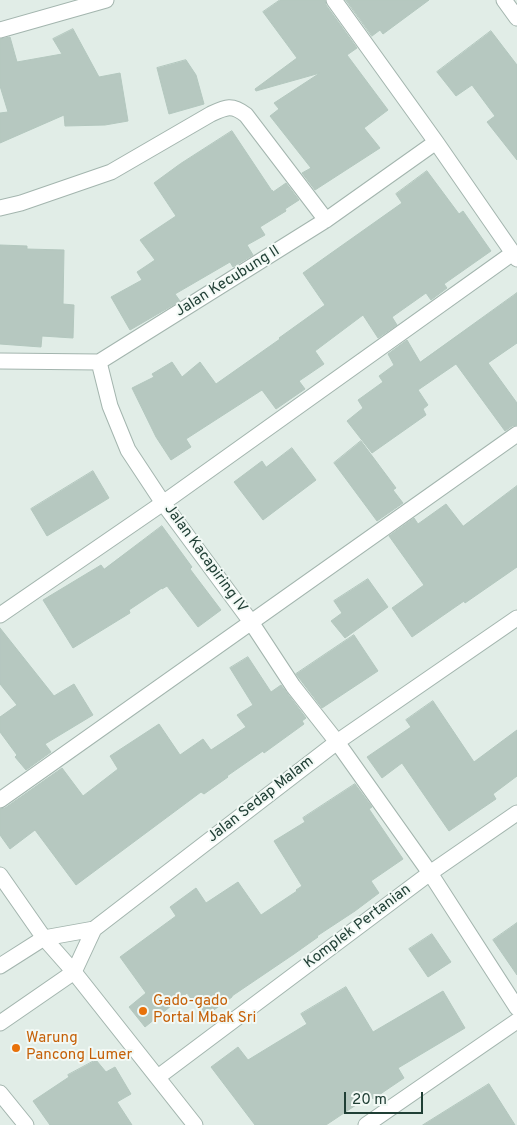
<!DOCTYPE html>
<style>
body{margin:0}
#map{position:relative;width:517px;height:1125px;overflow:hidden;background:#e1ede7;font-family:Overpass,sans-serif}
canvas{display:block}
.scale{position:absolute;left:344px;top:1092px;width:79px;height:22px;box-sizing:border-box;border:2px solid #203f35;border-top:0;padding-left:6px;font-size:15px;line-height:18px;white-space:nowrap;color:#203f35;-webkit-text-stroke:4px #f2f9f5;paint-order:stroke}
</style>
<div id="map">
<canvas width="517" height="1125"></canvas>
<div class="scale">20 m</div>
</div>
<script>
const ctx = document.querySelector('canvas').getContext('2d');
ctx.lineJoin = 'round';
function paint(path, color) { ctx.fillStyle = color; ctx.fill(path, 'evenodd'); }
function stroke(path, color, width, dash) { ctx.strokeStyle = color; ctx.lineWidth = width; ctx.lineCap = dash ? 'butt' : 'round'; ctx.setLineDash(dash || []); ctx.stroke(path); }
function drawText(font, color, halo, rows, align = 'center') {
  ctx.font = font + ' Overpass,sans-serif'; ctx.lineWidth = 4; ctx.setLineDash([]); ctx.textBaseline = 'middle'; ctx.strokeStyle = halo; ctx.fillStyle = color; for (const [text, x, y, turn = 0] of rows) {
    ctx.save(); ctx.translate(x, y); ctx.rotate((+turn || 0) * Math.PI / 180); ctx.textAlign = isNaN(turn) ? turn : align; if (halo) ctx.strokeText(text, 0, 0); ctx.fillText(text, 0, 0); ctx.restore();
  }
}
const building = new Path2D(`
 M280 0H325L326 5 357 48 347 55 388 110 364 128 380 148 315 190 302 173 311 168 270 116 279 109 274 103 320 73 256 91 255 89 297 58 263 12Z
 M346 0H429L383 34 380 30 372 36Z
 M73 29 99 77 120 73 128 121 105 125 65 126 64 115 0 143V113L8 112 0 86V39L10 37 17 62 62 54 53 39Z
 M491 31 517 65V160L487 122 495 116 472 85 456 96 437 72Z
 M186 60 196 75 204 104 169 114 157 68Z
 M232 131 272 191V190L273 192 286 183 299 200 285 209 286 211 260 227 265 235 247 245 253 255 233 267 230 262 175 294 180 301 130 330 111 297 142 280 137 272 155 260 140 240 176 216 154 183 180 164Z
 M427 171 459 214 463 211 491 251 444 284 447 288 431 300 426 293 392 317 397 325 378 338 363 315 315 351 324 364 299 381 305 389 276 409 262 390 186 439 191 447 171 460 156 437 132 388 154 377 152 374 172 362 182 377 200 362 216 384 280 339 279 338 325 305 303 273 402 203 396 194Z
 M0 245 27 246V249L64 250 63 304 74 305 73 338 42 336 41 347 0 344Z
 M517 293V343L488 363 517 403V425L512 426 505 431 456 364 418 390 428 405 423 409 426 415 372 453 347 421 363 408 358 400 383 382 379 376 394 365 388 354 407 340 420 362Z
 M361 441 396 488 393 490 403 503 377 521 334 463Z
 M292 448 316 480 263 520 234 482 262 461 266 467Z
 M93 471 109 498 47 536 31 509Z
 M517 486V567L465 603 464 601 412 637 392 608 424 585 389 536 414 518 418 524 446 504 463 526Z
 M162 526 192 567 190 569 221 610 198 627 167 586 162 589V588L129 610 130 613 73 648 43 600 101 565 104 569Z
 M368 579 388 607 345 638 331 621 342 613 334 601Z
 M0 628 54 696 74 684 93 715 45 744 51 752 26 770 15 757 17 755 0 732V717L17 705 0 684Z
 M354 635 378 671 322 708 296 674Z
 M248 657 271 692 281 685 306 718 302 721 304 724 264 753 263 751 227 776 228 777 204 794 201 792 76 885 35 830 10 849 0 835V809L5 808 62 768 83 796 118 769 110 756 159 724 180 755 203 739 211 750 246 727 237 715 253 705 230 668Z
 M433 701 474 762 517 730V776L493 794 496 799 449 831 402 763 382 778 367 757 411 727 406 720Z
 M355 784 372 807 369 809 403 859 371 881 379 893 355 911 317 936 318 937 294 954 232 996V997L204 1017 187 993 145 1027 129 1007 146 993 120 957 176 916 170 907 196 888 206 903 238 882 261 915 297 891 296 890 302 886 274 841 305 822 303 818Z
 M517 923V975L493 940Z
 M432 934 451 962 428 977 409 949Z
 M346 987 373 1032 443 991 465 1028 398 1068 404 1078 373 1099 371 1095 326 1125H255L211 1067 238 1047 248 1060 307 1024 301 1014Z
 M96 1060 106 1072 115 1067 131 1094 117 1102 132 1125H50L33 1101 69 1077 68 1075Z
 M489 1084 515 1125H423Z`);
const minor = new Path2D(`
 M334 0 436 142 517 259
 M504 0 517 18
 M0 30 106 0
 M0 208 21 203 111 172 211 114C226 107 232 104 246 115L326 220
 M0 361 99 362 326 220 436 142
 M99 362 110 406 128 450 163 503 251 622 293 686 337 742 430 873 158 1077
 M0 615 163 503 513 253
 M0 800 517 434
 M517 813 430 873 517 1008
 M0 875 44 938 74 972 195 1125
 M0 966 44 938 94 929 337 742 517 618
 M0 1023 74 972 94 929
 M0 1093 26 1125
 M366 1125 517 1021`);
const markers = [
 [143,1011,5,"#e8710a"],
 [16,1048,5,"#e8710a"]
];
const streetNames = [
 ["Jalan Kecubung II",228,282,-32],
 ["Jalan Kacapiring IV",205,559,54],
 ["Jalan Sedap Malam",261,800,-38],
 ["Komplek Pertanian",358,927,-37]
];
const foodNames = [
 ["Gado-gado",153,1002],
 ["Portal Mbak Sri",153,1019],
 ["Warung",26,1039],
 ["Pancong Lumer",26,1056]
];
paint(building, '#b6c8c0');
stroke(building, '#b3c7be', 1);
stroke(minor, '#a3b5ae', 17);
stroke(minor, '#fff', 15);
for (const [x, y, r, color] of markers) { const dot = new Path2D(); dot.arc(x, y, r, 0, 2 * Math.PI); ctx.fillStyle = color; ctx.fill(dot); stroke(dot, '#f2f9f5', 2); }
drawText('15px', '#203f35', '#f2f9f5', streetNames);
drawText('15px', '#c56008', '#f2f9f5', foodNames, 'left');
</script>
